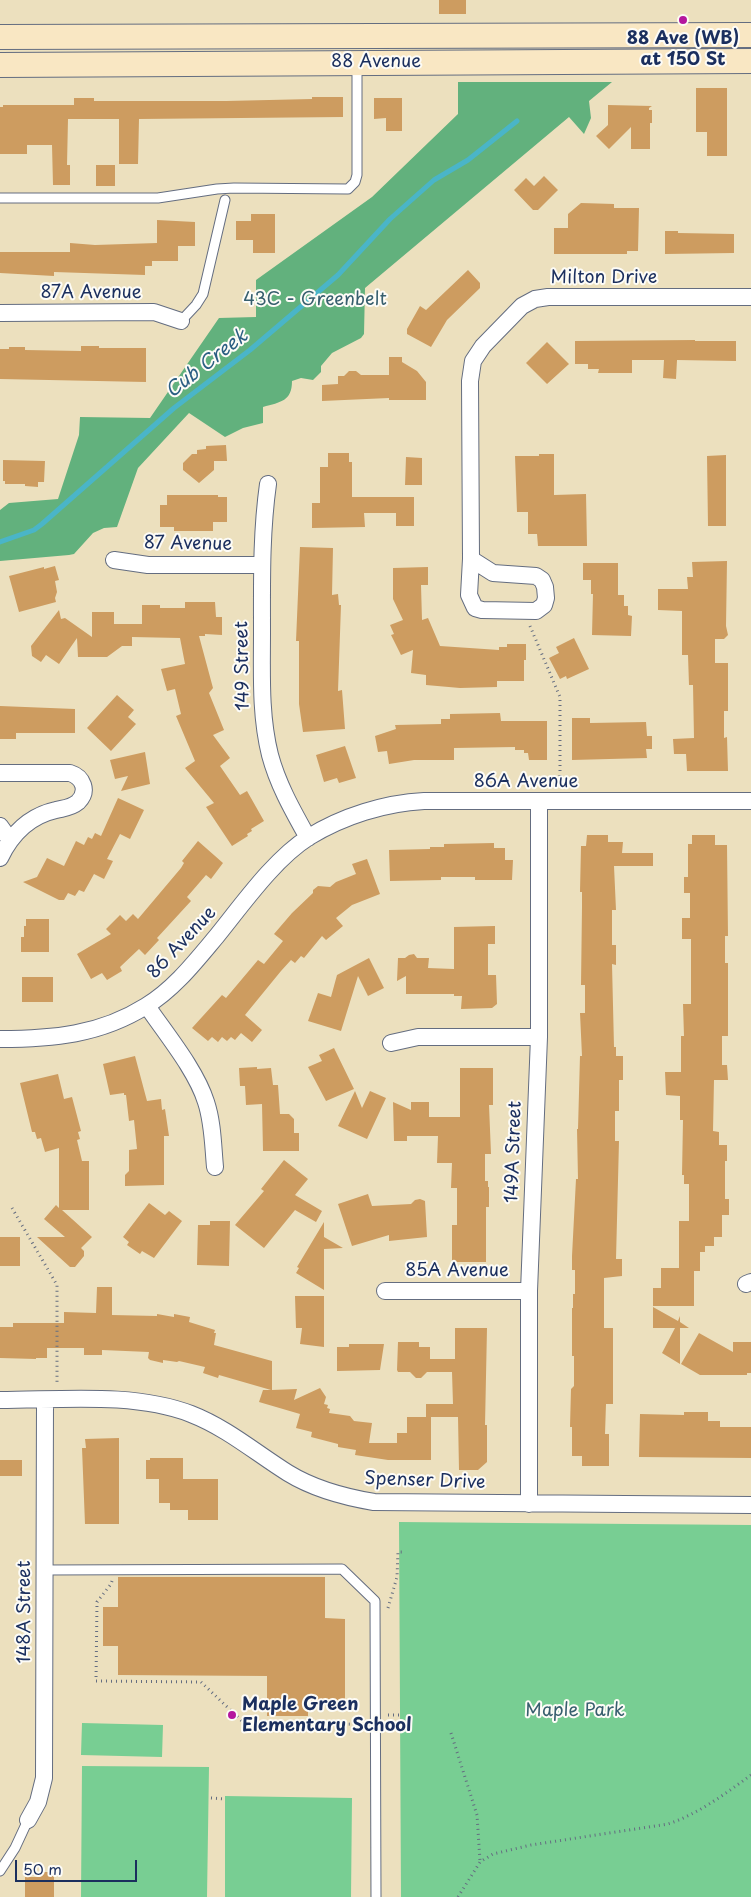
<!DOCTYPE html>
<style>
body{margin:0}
#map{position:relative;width:751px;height:1897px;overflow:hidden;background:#ece0be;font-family:"Playpen Sans",sans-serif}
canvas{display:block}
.scale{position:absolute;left:15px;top:1860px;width:122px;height:22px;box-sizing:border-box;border:2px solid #1b2f5e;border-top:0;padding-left:6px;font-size:15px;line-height:18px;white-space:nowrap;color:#1b2f5e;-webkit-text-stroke:4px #fdfcf7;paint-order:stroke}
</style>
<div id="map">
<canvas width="751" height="1897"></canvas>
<div class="scale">50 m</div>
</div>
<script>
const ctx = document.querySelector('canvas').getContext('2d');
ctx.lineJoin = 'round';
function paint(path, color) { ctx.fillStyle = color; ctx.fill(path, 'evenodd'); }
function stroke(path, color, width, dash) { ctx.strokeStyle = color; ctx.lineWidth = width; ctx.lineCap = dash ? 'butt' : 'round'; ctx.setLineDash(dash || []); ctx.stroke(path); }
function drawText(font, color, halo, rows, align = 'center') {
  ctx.font = font + ' "Playpen Sans",sans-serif'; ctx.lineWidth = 4; ctx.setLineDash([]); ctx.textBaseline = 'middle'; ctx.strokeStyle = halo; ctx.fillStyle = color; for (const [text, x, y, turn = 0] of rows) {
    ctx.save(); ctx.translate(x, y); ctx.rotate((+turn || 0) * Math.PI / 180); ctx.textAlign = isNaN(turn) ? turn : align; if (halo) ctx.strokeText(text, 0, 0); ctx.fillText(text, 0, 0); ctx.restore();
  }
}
const green = new Path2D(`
 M399 1522 751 1525V1897H401Z
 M82 1723 163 1725 162 1757 81 1755Z
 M82 1766 209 1767 207 1897H81Z
 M225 1796 352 1798 351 1897H225Z`);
const forest = new Path2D(`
 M458 82H612L589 101 591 118 584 134 569 117 365 288 364 334 361 338 332 353 321 366V372L313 380 301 378 292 381C292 401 281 402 263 407V423L243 428 225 437 189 413 138 468 117 527 104 528 93 533 74 554 69 555 0 561V510L9 503 58 499 79 435 80 417 150 418 219 318 256 317V280L372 197 458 114Z`);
const stream = new Path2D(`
 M0 542 34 530 42 524 174 408 250 350 338 275 390 219 434 180 468 160 517 121`);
const building = new Path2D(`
 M439 0H466V14H439Z
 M696 88H727V156H707V132H696Z
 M312 97H343V117L139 119 138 164H119V119H68L67 165H70V185H53L52 145H27V154H0V107H3V105H74V98H94V101H226L312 99Z
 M374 98H402V131H386V118L374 119Z
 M608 105 652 106 649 108V110H652V123H650V149H631V127L609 149 596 136 608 125Z
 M96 165H115V186H96Z
 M544 176 558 190 538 210H533L514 190 526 178 534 186Z
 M581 203 614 204V208H639L638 251H627V254H554V228H568V214Z
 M251 214H275V253H253V240H236V221H251Z
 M157 220 195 222V246H178V261H152V266H145V275L54 272V276L0 273V252H70V243L95 245 157 243Z
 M665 231H678V233L734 234V253L665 254Z
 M468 270 480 283V288L447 320 431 347 407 334V329L420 306 426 310Z
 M695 340V341H736V361L677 360 676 379 663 378 664 360H632V373H598L599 369H588V364H575V341Z
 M547 342 569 364 547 384 526 363Z
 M81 346H99V348H146V382L0 379V349H9V347H25V350L81 351Z
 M389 357H402V362L417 371 426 382V400H389V398L322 401V385L338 384V376H344L349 371H356L361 375H389Z
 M226 445 227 461H214V470L199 483 183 470V463L192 454H197V450L206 449V446Z
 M328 453H349V462H352V497H414V526H396V513H364L365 527 312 528V503H320V467H328Z
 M539 454H554V495L586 494 587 546H538L537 534H528V512H517L515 456H539Z
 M726 455V526H708L707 456Z
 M406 457 422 458V485H405Z
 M3 460 45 461 44 482H38V487L25 486V484H5V481H3Z
 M167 495H218V497H227V522H213V531H174V527H160V505H167Z
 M300 547 333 548 332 595 338 594 339 605H341L338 691 342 690 345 729 303 732 299 704V641H296Z
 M727 561 726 626 728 635 724 639H715V663H728V711H724V738L727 737 728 771H687L686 754H674L673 739 694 738 693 685H689L688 655H682V611L658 610V589H688L687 577H693L692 562Z
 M583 563H618V595H624V606H628V615L632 616 631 636 592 635 593 594H591V580H583Z
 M55 566 59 580 55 581 57 592 55 598 56 602 19 612 9 576 44 567V569Z
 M428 567V585H421L422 620 428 618 440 646 499 650V647H507V644H526V660H524V681H497V687L460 688 426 685V675L411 673 413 650 401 655 391 635 394 634 390 625 403 620 393 599V568Z
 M185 602H215L216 617H222V635L205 634V636H199L213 688 209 693 224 730 213 735 230 758 220 766 240 795 247 791 264 821 251 829 252 831 247 834 248 836 232 846 206 807 214 803 185 768 195 761 176 716 181 714 175 689 167 691 161 669 185 664 180 638 132 637V646H122L107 657H78L77 638 59 664 46 655 41 662 32 656 31 646 59 610 61 619 65 618 92 637V612H114V624H142V605H160V608H185Z
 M574 638 589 669 567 679 566 676 560 679 549 658 559 653 556 647Z
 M117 695 134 710 128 717 136 724 111 751 87 728Z
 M0 706 75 709V733H16V739H0Z
 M500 713 501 721H547V760H529L528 753H524V750H515V747L454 748V760H414L389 764 387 751 378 752 375 736 396 729 395 725 441 724V719H450V714Z
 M572 718H590V723L646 722 647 736H652V749H646L647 758 572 760Z
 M345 746 356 778 339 783 337 778 324 782 316 755Z
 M145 752 150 784 121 791 128 776 115 779 110 760Z
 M118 798 144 810 130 839 120 834 107 859 113 861 104 879 94 874 84 892 79 890 75 896 68 893 64 900H59L23 882 37 877 47 858 64 866 76 841 84 845 88 837 92 839 95 833 101 836Z
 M587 835H608V842H623L622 853H653V866H614L616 910H612V945H616V965L612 964 614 1047H616V1056H623V1080H619V1111H615V1141H619L616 1259H622V1276L604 1278V1328H613V1404H606L605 1434H609V1466H582V1456H572V1427H570L571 1389 574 1386V1356H572V1308H573V1294H575V1270H572V1256L576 1179H578L577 1129H578L580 1056H582L580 1013H585V985H581L582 907V892H580L581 846H586Z
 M692 835H715V845H727L728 936H725V963H728V1036H722V1065H727L728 1080H714L713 1131 719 1132V1145H727V1161H725V1199H729V1215H722V1237H714V1246H705V1252H700V1271H694V1306H653V1288H661V1268H679V1221H689V1184H684V1175H682L683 1120H680V1096L666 1095 665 1072H681V1036H684L683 1004H691V939H682V918H690V893H684V877H688V844H692Z
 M198 841 223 863 211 879 206 875 187 897 191 901 157 938 159 940 145 955 139 949 120 967 122 971 107 980 102 973 91 979 77 954 111 934 106 929 120 915 126 921 133 914 138 919 181 868 184 863 182 861Z
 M494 843V848H505V860H513L512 880H475V877H441V880L390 881 389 850 430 849V847H444V844Z
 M367 859 380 894 352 905 336 918 343 926 326 940 322 936 304 958 301 956 295 963 291 960 281 971 245 1015 262 1030 252 1042 241 1033 235 1040 231 1037 227 1041 222 1037 218 1042 212 1037 208 1041 192 1028 222 995 226 998 258 960 264 964 283 941 274 934 292 913 313 893V890L318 886 330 887 336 882 356 874 352 864Z
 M26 919H49V952H21V937H24V926H26Z
 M495 926V944H488V975H496L497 1004 492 1008 461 1009 462 996H454V994H406V976L397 981 398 958H405L409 955 414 954 417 958H429L428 968 454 969V927Z
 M369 958 384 988 368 996 358 976 341 1031 308 1021 318 993 331 997 337 975Z
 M22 977H53V1002H22Z
 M334 1048 354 1089 326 1101 308 1067 322 1061 319 1055Z
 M135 1056 147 1101 161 1099 162 1110 165 1109 169 1136H164V1185L125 1186V1175L129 1171V1150L137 1149 134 1120 129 1121 126 1095H124V1093L110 1095 103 1064Z
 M257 1067V1069L271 1068 273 1085H278L280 1114H289L294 1119V1133H299V1151H263L262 1104 246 1105 245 1086H240L239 1068Z
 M460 1068H493V1105H489L491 1154H485V1181H488V1187H489V1207H486V1262H452V1225H457V1188H451L452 1163H437L438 1136H407V1141H394L393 1102 411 1110V1102H429V1117H460Z
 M58 1074 64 1099 72 1097 81 1131 78 1132 80 1139 77 1140 82 1161H89V1210H62L92 1237 81 1248 84 1251V1256L75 1267H70L37 1237H65L44 1219 56 1205 59 1208V1148L45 1152 41 1138 37 1139 35 1132H32L20 1083Z
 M355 1091 362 1108 370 1091 386 1098 367 1139 338 1126Z
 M284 1160 308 1179 295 1195 322 1211 316 1222 295 1210 264 1248 235 1225 264 1191 261 1189Z
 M368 1194 372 1206 411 1204 415 1200 420 1199 425 1201 427 1237 389 1241V1235L352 1246 338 1204Z
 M149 1203 165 1215 169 1211 182 1221 154 1258 142 1251 140 1254 127 1245 129 1242 123 1237Z
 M210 1221H230L229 1266 197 1265 198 1225H210Z
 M324 1222V1237L343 1248 324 1249V1290L296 1273 299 1268 297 1267Z
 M0 1237H20V1266H0Z
 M97 1287H112V1315L157 1316V1314L174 1317V1314L190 1317 189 1322 215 1330 214 1333H216L214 1345 272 1361V1390L297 1389 294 1400 320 1388 326 1397 324 1404 328 1405 327 1408 330 1409 329 1413 350 1416 354 1421 372 1423 369 1443H397V1433H407V1417H431V1460H388L355 1455 356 1450 338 1447V1444L311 1437 312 1432 296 1428 300 1414 259 1402 263 1390H271L219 1375 218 1378 203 1373 205 1367 179 1361 177 1362 163 1360V1363L150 1360 148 1358 149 1352 102 1350V1355H84V1348H47V1358H36V1359L0 1358V1327H13V1323H64V1312L96 1313Z
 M295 1296H324V1347L300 1344 302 1328H296Z
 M653 1307 678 1321 680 1316V1322L689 1328H680V1364L662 1353 675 1328H653Z
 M455 1328H487L485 1425H487V1462L478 1470H459L458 1417H426V1404H453L452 1372H427L421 1378H416L410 1372H398L397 1370 398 1342H419V1347H430V1359H455Z
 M699 1333 733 1352V1342H751V1373H747V1375H700L681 1364Z
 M349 1344H384L380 1370 337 1371V1347H349Z
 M684 1412H708V1421H720V1427H751V1458L639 1457 640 1414 684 1415Z
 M119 1438V1524H85L82 1448H86L85 1439Z
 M150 1458H183V1479H218V1520H188V1510H170V1503H159V1479H146V1460H150Z
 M0 1460H22V1476H0Z
 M118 1577H325V1618L345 1619V1705H308V1716H267V1676L118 1675V1646H103V1607H118Z
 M39 1872H54V1897H25V1877H39Z`);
const path = new Path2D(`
 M530 626 560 697V786
 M12 1208 57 1285V1385
 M112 1581 111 1584 97 1602 96 1681 201 1682 246 1725 364 1724
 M388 1608 397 1577 398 1552H403
 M388 1715H403
 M451 1733 477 1815 480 1861
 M211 1798 225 1799
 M458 1897 480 1862 493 1854 531 1845 668 1824C698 1814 725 1794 751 1775`);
const lane = new Path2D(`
 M0 198H158L217 189 234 188 348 189 355 182 357 175V63
 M181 321 196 305 203 294 225 200
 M45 1570 342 1569 375 1601 376 1897
 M0 1871 15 1848 28 1820`);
const street = new Path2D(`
 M0 313 154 312 181 321
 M268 484C261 534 262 583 262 633 262 674 260 715 270 755 278 785 293 811 308 838
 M471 559 470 381 473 361 483 346 522 306 535 299 548 297H751
 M471 559 493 573 536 576 542 580 545 587 546 598 544 605 536 611 482 610 475 608 469 595Z
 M114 560 148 565H262
 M0 773H70C83 777 89 791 78 802 71 808 64 808 56 810 29 816 12 833 0 858
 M0 826 10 840
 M147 1006C166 1034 196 1070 206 1102 213 1123 213 1146 215 1167
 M0 1039C52 1039 100 1035 146 1006 174 989 195 962 216 937 242 905 274 859 309 837 343 816 385 803 424 801H751
 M391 1043 418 1037H539
 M746 1284 751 1282
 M385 1291H529
 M0 1400C61 1400 134 1392 191 1414 227 1428 256 1453 288 1473 314 1489 344 1497 374 1502L751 1505
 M529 1504V1291L539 1037V802
 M28 1820 38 1802 44 1778 45 1400`);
const secondary = new Path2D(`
 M0 37 751 35
 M0 65 751 61`);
const markers = [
 [683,20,5,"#b5179e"],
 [232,1715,5,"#b5179e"]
];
const poiNames = [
 ["88 Ave (WB)",683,39],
 ["at 150 St",683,60],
 ["Maple Green",242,1705,"left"],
 ["Elementary School",242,1726,"left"]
];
const streetNames = [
 ["88 Avenue",376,62],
 ["Milton Drive",604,278],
 ["87A Avenue",91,293],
 ["87 Avenue",188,544,1],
 ["149 Street",243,666,-91],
 ["86A Avenue",526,782],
 ["86 Avenue",182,943,-47],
 ["149A Street",514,1152,-88],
 ["85A Avenue",457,1271],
 ["Spenser Drive",425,1481,2],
 ["148A Street",25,1612,-90]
];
const parkNames = [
 ["43C - Greenbelt",315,300],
 ["Maple Park",575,1711]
];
const waterNames = [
 ["Cub Creek",207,364,-38]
];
paint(green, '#78ce93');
paint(forest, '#62b17d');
stroke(stream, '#4ab5c8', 5);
paint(building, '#cd9c60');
stroke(lane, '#646d80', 11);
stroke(street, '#646d80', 18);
stroke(secondary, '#646d80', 26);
stroke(path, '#646d80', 3, [1, 4]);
stroke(lane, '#fff', 9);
stroke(street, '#fff', 16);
stroke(secondary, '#f9e7c3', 24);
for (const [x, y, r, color] of markers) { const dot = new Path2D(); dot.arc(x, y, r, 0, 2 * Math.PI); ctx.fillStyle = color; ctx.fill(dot); stroke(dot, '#fdfcf7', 2); }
drawText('bold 18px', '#1b2f5e', '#fdfcf7', poiNames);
drawText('18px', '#1b2f5e', '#fdfcf7', streetNames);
drawText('18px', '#375f6e', '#fdfcf7', parkNames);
drawText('italic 19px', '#2b5e83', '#fdfcf7', waterNames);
</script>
